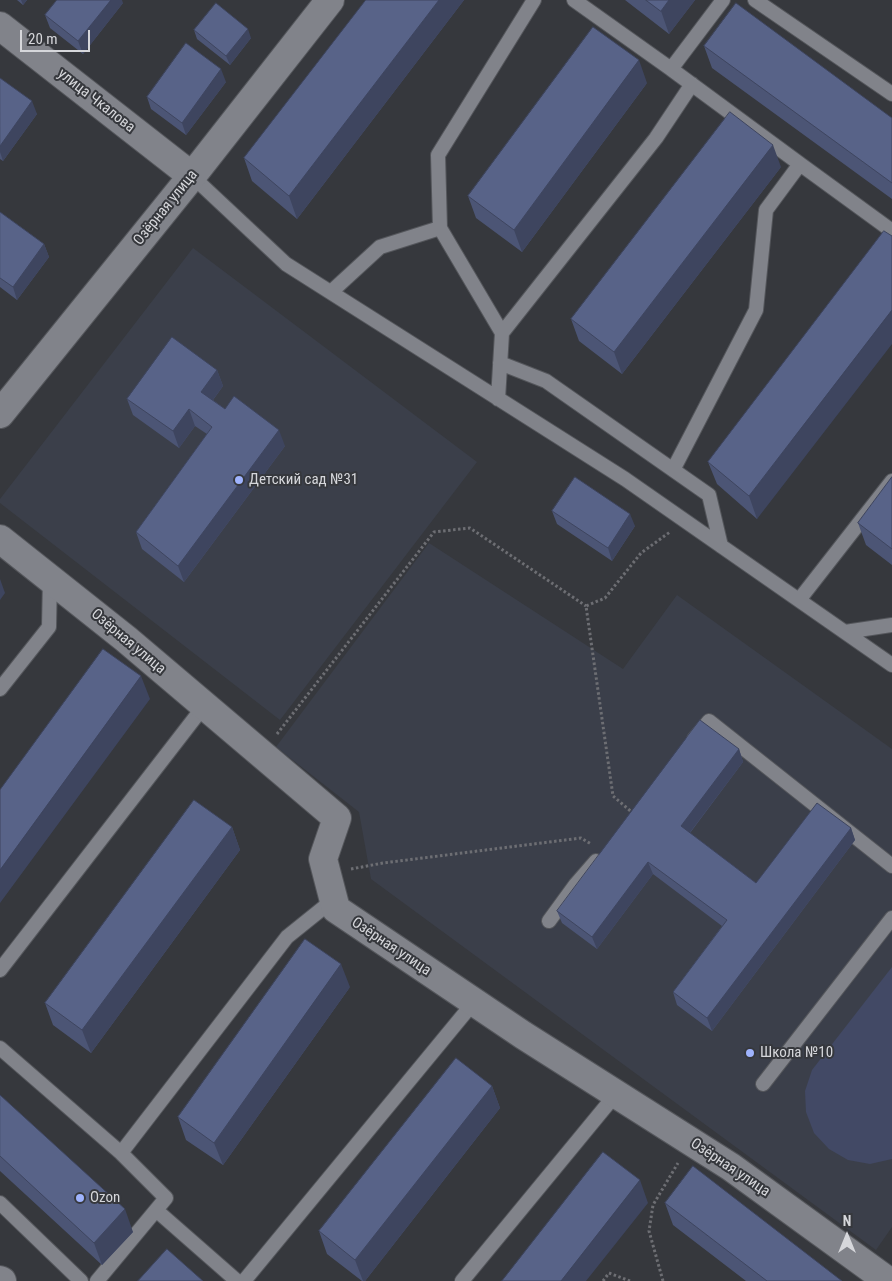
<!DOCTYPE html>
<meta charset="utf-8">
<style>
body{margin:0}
#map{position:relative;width:892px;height:1281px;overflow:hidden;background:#36383d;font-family:"Roboto Condensed",sans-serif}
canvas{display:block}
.north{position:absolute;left:822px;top:1211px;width:50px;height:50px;-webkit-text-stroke:4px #36383d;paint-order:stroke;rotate:0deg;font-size:14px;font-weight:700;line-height:20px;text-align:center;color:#d6d7db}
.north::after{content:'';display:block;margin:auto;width:18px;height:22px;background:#d6d7db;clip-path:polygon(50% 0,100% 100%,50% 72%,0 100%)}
.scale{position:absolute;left:20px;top:30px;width:70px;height:22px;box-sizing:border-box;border:2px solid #d6d7db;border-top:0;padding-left:6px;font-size:15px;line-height:18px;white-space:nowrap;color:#d6d7db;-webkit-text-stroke:4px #36383d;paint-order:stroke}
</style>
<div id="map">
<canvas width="892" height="1281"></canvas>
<div class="north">N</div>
<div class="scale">20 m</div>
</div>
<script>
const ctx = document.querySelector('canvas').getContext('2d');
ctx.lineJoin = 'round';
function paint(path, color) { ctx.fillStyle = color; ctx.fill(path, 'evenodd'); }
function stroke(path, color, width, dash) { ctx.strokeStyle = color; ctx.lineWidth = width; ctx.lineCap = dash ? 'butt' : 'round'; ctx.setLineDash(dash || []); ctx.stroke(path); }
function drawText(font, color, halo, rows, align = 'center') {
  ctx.font = font + ' "Roboto Condensed",sans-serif'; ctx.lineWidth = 4; ctx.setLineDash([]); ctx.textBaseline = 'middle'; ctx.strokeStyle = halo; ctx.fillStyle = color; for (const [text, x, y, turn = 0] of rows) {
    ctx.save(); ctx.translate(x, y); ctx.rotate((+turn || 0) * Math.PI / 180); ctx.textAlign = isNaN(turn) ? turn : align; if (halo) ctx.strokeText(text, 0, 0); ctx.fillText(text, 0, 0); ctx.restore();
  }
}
const built = new Path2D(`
 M193 248 477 462 280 720 0 503V499Z
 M429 543 623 669 677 595 892 749V1227L876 1250 371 879 359 812 276 747Z`);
const green = new Path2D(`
 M892 967V1159L870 1164 848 1160 829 1149 814 1133 806 1112 805 1091 812 1070Z`);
const path = new Path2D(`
 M277 734 434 532 470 528 586 606
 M634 814 613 796 586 606 605 598 641 553 670 532
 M351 869 383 863 581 838 591 844
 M603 1281 609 1273 630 1281
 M663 1281 649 1231 653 1205 678 1163`);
const service = new Path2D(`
 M574 0 671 69 723 0
 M755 0 892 94
 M671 69 800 164 766 210 756 310 673 470
 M800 164 892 231
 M192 176 286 264 625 479 892 665
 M331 292 380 247 440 228
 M502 333 656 138 692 84
 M500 363 546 381 709 495 721 546
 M498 399 502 333 440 228 438 155 534 0
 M799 600 892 481
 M845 632 892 625
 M0 689 49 627 50 578
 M694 739 709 721 892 866
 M549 921 576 884 596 861
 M0 970 204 706
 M0 1048 121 1153 166 1198 97 1281
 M763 1084 892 918
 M121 1153 287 937 333 900
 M0 1203 81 1281
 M156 1210 237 1281
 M244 1281 474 1002
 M462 1281 616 1094`);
const minor = new Path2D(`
 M0 26 192 176
 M0 414 192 176 330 0
 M0 539 126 639 337 818 323 859 336 909 523 1035 731 1167 888 1281
 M0 1280 2 1281`);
const wall = new Path2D(`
 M17 0H27L23 5Z
 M366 0H464L297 219 252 181 244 158Z
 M625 0H695L669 34Z
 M123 3 83 54 50 28 45 15Z
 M194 30 251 38 230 65 197 39Z
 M704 46 892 118V199L712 68Z
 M0 78 37 114 3 161 0 159Z
 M226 82 186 135 151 109 147 97Z
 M647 83 522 252 476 218 468 196Z
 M781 167 622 374 579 341 571 319Z
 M0 212 44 244 49 257 17 300 0 287Z
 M884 231 757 519 717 484 708 462Z
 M217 370 223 386 213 400 225 409 285 446 184 582 142 549 136 532 207 434 195 426 179 448 133 415 127 399Z
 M892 477V565L866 545 858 523Z
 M552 511 635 526 612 561 557 524Z
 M739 749 743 762 690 833 756 883 851 828 855 840 712 1031 677 1005 673 992 722 926 653 874 597 949 562 923 557 911Z
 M232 827 240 850 91 1053 53 1025 45 1003Z
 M350 987 223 1165 186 1140 178 1117Z
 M492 1086 500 1108 365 1281H362L327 1254 319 1231Z
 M0 1095 133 1232 102 1265 0 1171Z
 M665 1203 842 1281H746L673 1225Z`);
const shadedWall = new Path2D(`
 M21 0H27L23 5Z
 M111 0H122L123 3 83 54 78 41Z
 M439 0H464L297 219 289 196Z
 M669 0H695L669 34 661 11Z
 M248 29 251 38 230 65 226 56Z
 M639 60 647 83 522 252 514 230Z
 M221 69 226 82 186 135 182 123Z
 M32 101 37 114 3 161 0 152V146Z
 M773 145 781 167 622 374 614 352Z
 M44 244 49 257 17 300 13 287Z
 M892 310V344L757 519 749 496Z
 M217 370 223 386 207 408 201 392Z
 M189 409 195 426 179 448 173 431Z
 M279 430 285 446 184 582 178 566Z
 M630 514 635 526 612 561 608 548Z
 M0 579 5 593 0 600Z
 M141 676 150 699 0 903V870Z
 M739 749 743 762 685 839 681 826Z
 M232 827 240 850 91 1053 82 1030Z
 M851 828 855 840 712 1031 707 1018Z
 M648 862 653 874 597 949 592 937Z
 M341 964 350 987 223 1165 214 1143Z
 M492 1086 500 1108 365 1281H363L355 1260Z
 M640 1180 648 1203 586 1281H561Z
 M125 1209 133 1232 102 1265 94 1243Z`);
const building = new Path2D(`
 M57 0H111L78 41 45 15Z
 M366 0H439L289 196 244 158Z
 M646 0H669L661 11Z
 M216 3 248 29 226 56 194 30Z
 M736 3 892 118V183L704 46Z
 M593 27 639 60 514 230 468 196Z
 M186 43 221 69 182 123 147 97Z
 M0 78 32 101 0 146Z
 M730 112 773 145 614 352 571 319Z
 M0 212 44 244 13 287 0 278Z
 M884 231 892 236V310L749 496 708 462Z
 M172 337 217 370 201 392 225 409 234 396 279 430 178 566 136 532 212 427 189 409 173 431 127 399Z
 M575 477 630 514 608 548 552 511Z
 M892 477V549L858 523Z
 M103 649 141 676 0 870V790Z
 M700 720 739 749 681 826 756 883 817 803 851 828 707 1018 673 992 727 920 648 862 592 937 557 911Z
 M194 800 232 827 82 1030 45 1003Z
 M305 939 341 964 214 1143 178 1117Z
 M456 1058 492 1086 355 1260 319 1231Z
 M0 1095 125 1209 94 1243 0 1156Z
 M603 1152 640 1180 561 1281H502Z
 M693 1166 842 1281H767L665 1203Z
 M167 1249 203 1281H138Z`);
const markers = [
 [239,480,5,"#9fb3fd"],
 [750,1053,5,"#9fb3fd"],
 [80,1198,5,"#9fb3fd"]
];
const streetNames = [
 ["улица Чкалова",96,101,38],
 ["Озёрная улица",166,208,-51],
 ["Озёрная улица",128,642,40],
 ["Озёрная улица",391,947,34],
 ["Озёрная улица",730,1168,34]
];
const poiNames = [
 ["Детский сад №31",249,480],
 ["Школа №10",760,1053],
 ["Ozon",90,1198]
];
paint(built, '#3b3f4a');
paint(green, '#424965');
stroke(service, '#54565b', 16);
stroke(minor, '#54565b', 30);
stroke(path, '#6d6e73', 3, [2.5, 2.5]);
stroke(service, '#81838a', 14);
stroke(minor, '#81838a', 28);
paint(wall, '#4c5575');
paint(shadedWall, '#3e455f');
paint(building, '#586388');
stroke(building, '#3e455f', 1);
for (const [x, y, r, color] of markers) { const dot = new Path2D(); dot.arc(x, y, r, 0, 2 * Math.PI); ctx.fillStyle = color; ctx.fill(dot); stroke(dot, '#36383d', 2); }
drawText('15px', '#d6d7db', '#36383d', streetNames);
drawText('15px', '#d6d7db', '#36383d', poiNames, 'left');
</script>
